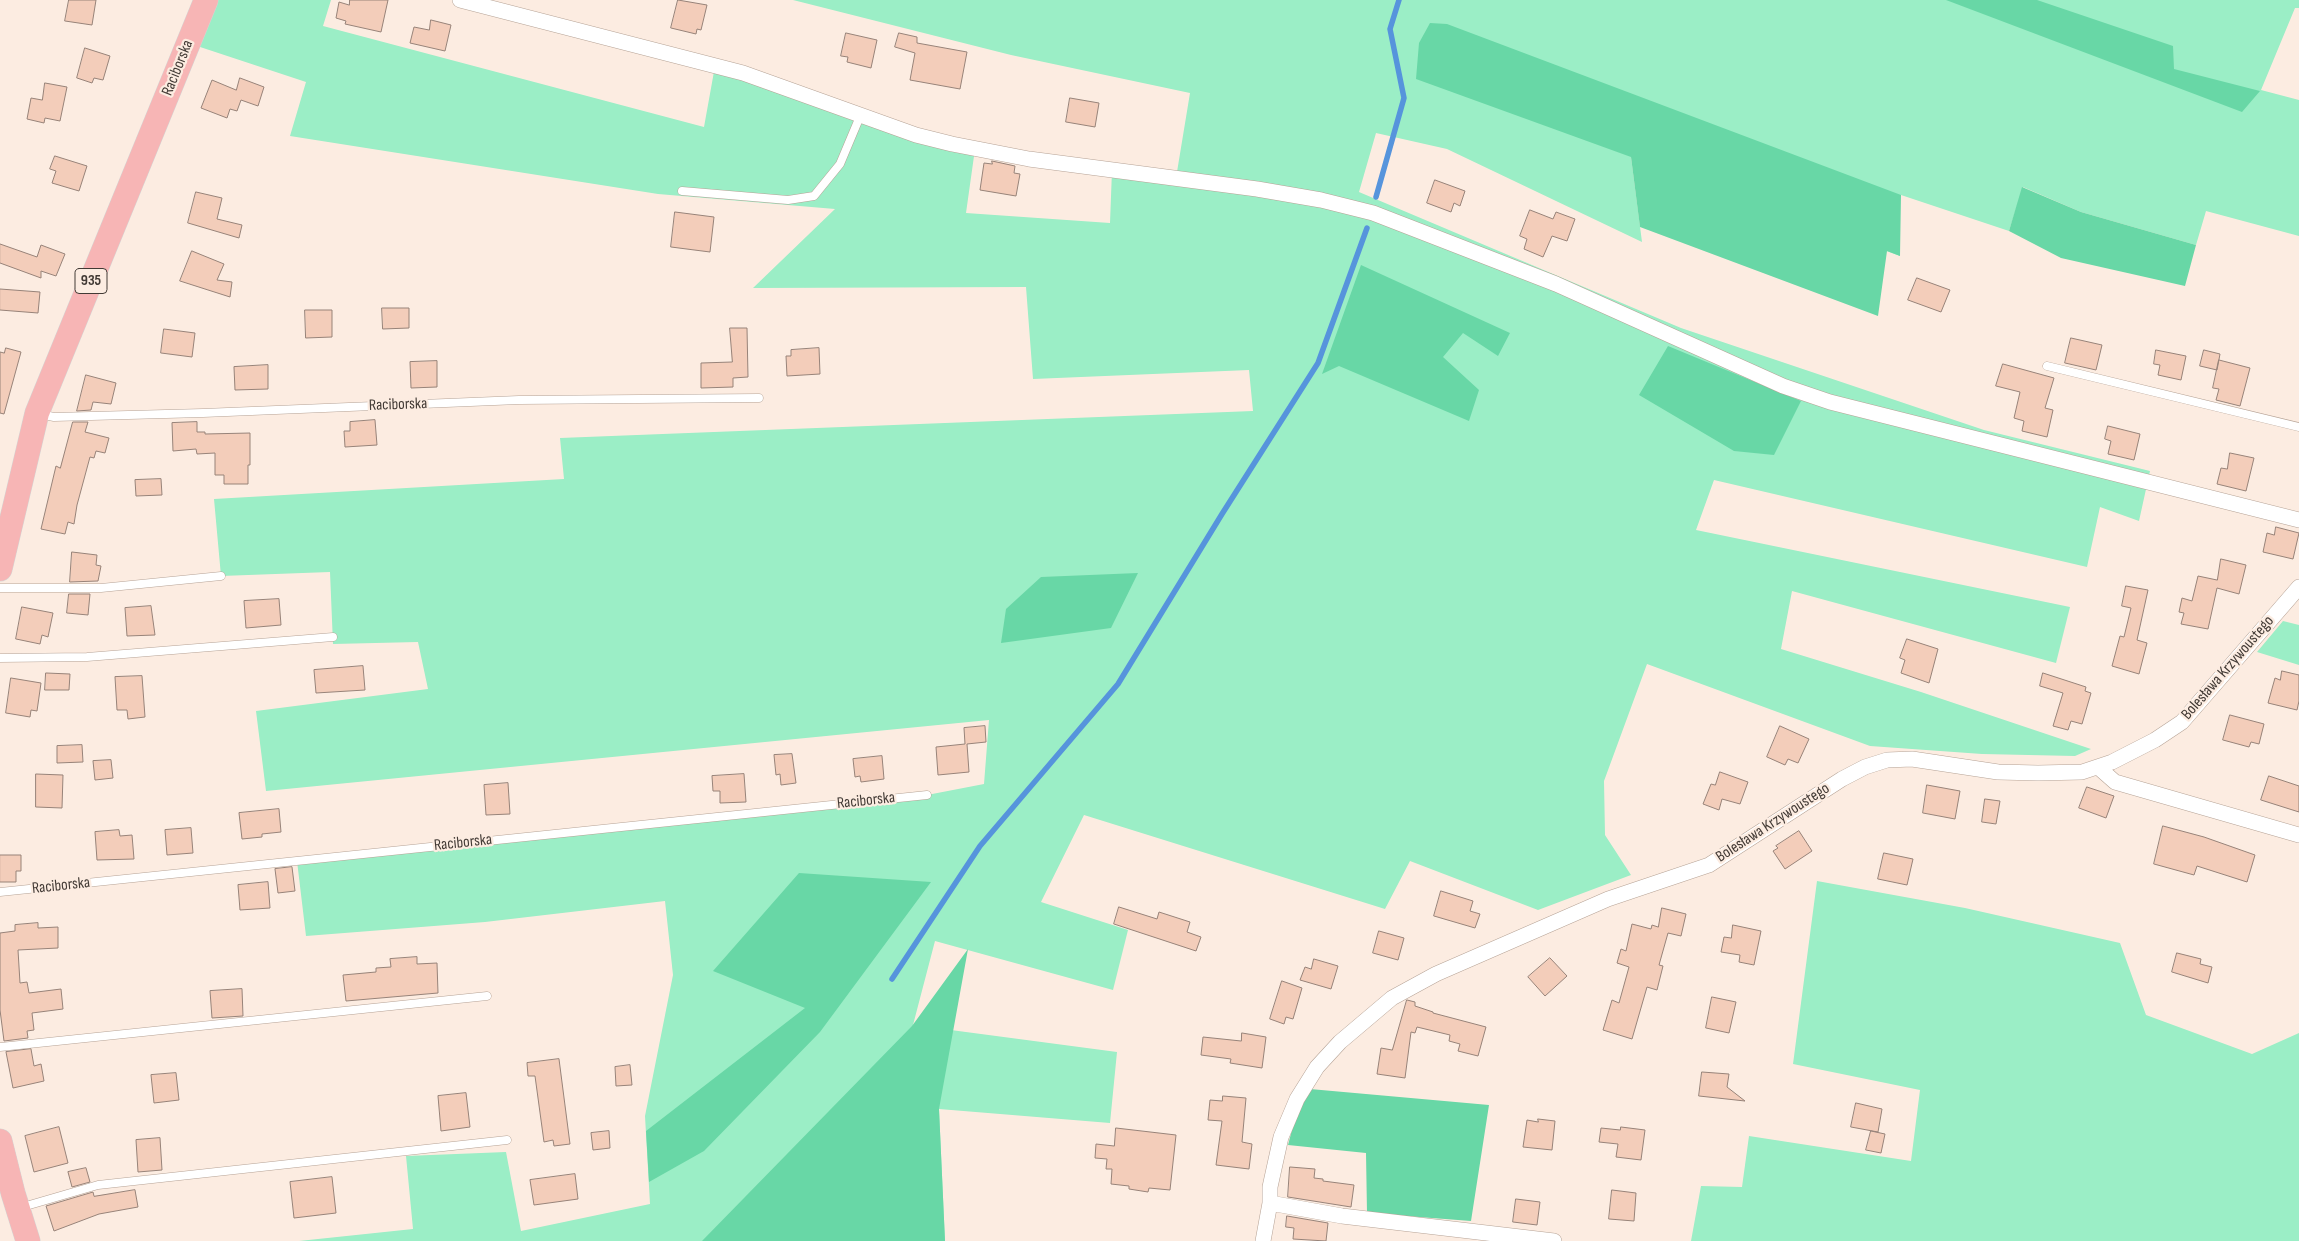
<!DOCTYPE html>
<meta charset="utf-8">
<style>
body{margin:0}
canvas{display:block;background:#fcece1}
</style>
<canvas width="2299" height="1241"></canvas>
<script>
const ctx = document.querySelector('canvas').getContext('2d');
ctx.lineJoin = 'round';
function paint(path, color) { ctx.fillStyle = color; ctx.fill(path, 'evenodd'); }
function stroke(path, color, width, dash) { ctx.strokeStyle = color; ctx.lineWidth = width; ctx.lineCap = dash ? 'butt' : 'round'; ctx.setLineDash(dash || []); ctx.stroke(path); }
function drawText(font, color, halo, rows, align = 'center') {
  ctx.font = font + ' "Sofia Sans Condensed",sans-serif'; ctx.lineWidth = 4.5; ctx.setLineDash([]); ctx.textBaseline = 'middle'; ctx.strokeStyle = halo; ctx.fillStyle = color; for (const [text, x, y, turn = 0] of rows) {
    ctx.save(); ctx.translate(x, y); ctx.rotate((+turn || 0) * Math.PI / 180); ctx.textAlign = isNaN(turn) ? turn : align; if (halo) ctx.strokeText(text, 0, 0); ctx.fillText(text, 0, 0); ctx.restore();
  }
}
const green = new Path2D(`
 M206 0H331L323 26 704 127 715 66 975 149 966 213 1110 223 1112 170 1176 178 1190 93 1011 55 793 0H2299V8H2295L2261 90 2299 100V236L2206 211 2196 245 2081 212 2023 187 2009 231 1901 195 1895 222 1900 256 1631 157 1642 242 1447 149 1376 133 1359 192 1681 328 1984 430 2150 471 2139 521 2100 507 2087 567 1714 480 1696 530 2070 607 2056 663 1792 591 1781 649 1921 692 2091 749 2075 756 1982 754 1870 746 1647 664 1604 781 1605 835 1631 875 1538 910 1410 861 1385 909 1084 815 1041 902 1128 930 1113 990 935 941 913 1025 1117 1052 1110 1123 939 1109 945 1241H299L413 1229 406 1156 506 1152 521 1231 650 1204 645 1116 673 975 665 901 485 922 306 936 297 861 927 795 984 784 989 720 266 791 256 711 428 689 418 642 333 644 330 572 221 576 214 499 564 479 560 438 1253 411 1249 370 1033 379 1026 287 753 288 835 209 658 194 290 136 306 82 188 43Z
 M2283 621 2299 625V665L2257 652Z
 M1817 881 1965 908 2120 943 2146 1015 2252 1054 2299 1033V1241H1691L1701 1186 1742 1187 1749 1136 1911 1161 1920 1090 1793 1064Z`);
const forest = new Path2D(`
 M1946 0H2037L2173 46 2174 69 2260 91 2242 112Z
 M1430 23 1447 24 1901 195 1900 256 1887 251 1878 316 1640 227 1631 157 1416 79 1419 43Z
 M2022 187 2081 212 2196 245 2185 286 2061 258 2009 231Z
 M1361 265 1510 333 1498 356 1463 333 1443 357 1479 390 1469 421 1339 366 1322 374Z
 M1668 346 1801 401 1774 455 1734 451 1639 395Z
 M1138 573 1111 628 1001 643 1006 609 1041 577Z
 M799 873 931 882 820 1032 704 1151 649 1182 646 1131 805 1008 713 971Z
 M968 949 939 1109 945 1241H702L912 1026Z
 M1310 1089 1489 1105 1471 1221 1367 1213 1366 1153 1288 1145 1297 1111Z`);
const stream = new Path2D(`
 M1376 197 1404 98 1390 29 1399 0
 M892 979 980 846 1118 684 1222 514 1318 363 1367 228`);
const building = new Path2D(`
 M69 0H96L92 25 65 21Z
 M350 0H388L381 32 345 24 346 21 336 18 339 2 349 5Z
 M678 0 707 5 701 30 697 29 696 34 671 28Z
 M431 20 451 25 445 51 410 43 414 27 429 30Z
 M846 33 877 40 871 68 847 62 848 57 841 56Z
 M899 33 917 37V43L967 52 960 89 910 80 915 53 895 47Z
 M85 48 110 56 103 80 94 78 92 83 77 78Z
 M240 78 264 87 258 106 241 100 237 111 230 109 227 118 201 108 212 80 236 90Z
 M45 83 67 87 60 121 45 118 44 123 27 119 31 98 42 100Z
 M1070 98 1099 103 1095 127 1066 122Z
 M55 156 87 166 79 191 52 183 56 171 50 169Z
 M992 161 1015 166 1014 173 1020 174 1016 196 980 190 984 163 992 164Z
 M1435 180 1465 191 1460 206 1454 203 1451 212 1427 203Z
 M196 192 222 198 217 219 242 225 239 238 188 223Z
 M1530 210 1553 219 1556 212 1575 219 1567 241 1552 236 1543 257 1524 249 1527 239 1520 236Z
 M675 212 714 217 710 252 671 247Z
 M0 244 37 257 41 245 65 254 56 276 41 271V278L0 263Z
 M192 251 224 264 217 280 232 282 230 297 180 281Z
 M1917 278 1950 290 1941 312 1908 300Z
 M0 289 40 292 38 313 0 310Z
 M382 308H409V328L383 329Z
 M305 310H332V337L306 338Z
 M730 328H747L748 377 733 378V387L701 388V363L732 362Z
 M164 329 195 333 192 357 161 353Z
 M2071 338 2102 345 2096 370 2065 363Z
 M6 348 21 352 4 414 0 413V352L4 353Z
 M819 348 820 374 787 376 786 356H791V350Z
 M2156 350 2186 356 2181 380 2158 375 2160 365 2154 364Z
 M2204 350 2220 354 2217 370 2200 366Z
 M2219 360 2250 368 2240 406 2216 400 2219 389 2213 388Z
 M437 361V387L411 388 410 362Z
 M2003 364 2054 378 2045 408 2053 410 2047 437 2022 431 2024 421 2014 418 2020 392 1996 386Z
 M268 365V389L235 390 234 367Z
 M86 375 116 383 111 404 93 402 91 410 77 411Z
 M375 420 377 445 345 447 344 431H350V422Z
 M73 422H88L85 432 109 438 105 453 96 451 94 458 90 457 77 505 74 524 68 522 65 534 41 529 56 466 60 468Z
 M197 422V432H205V434L250 433V465H248V484H224V475H215V453L197 454 196 449 173 451 172 423Z
 M2108 426 2140 434 2134 460 2108 454 2111 441 2105 439Z
 M2230 453 2254 458 2246 491 2217 484 2221 468 2227 469Z
 M161 479 162 495 136 496 135 480Z
 M2276 527 2299 533 2293 559 2263 552 2267 533 2274 535Z
 M72 552 97 555 96 565 101 566 98 581 70 582Z
 M2221 559 2246 565 2239 594 2217 588 2208 629 2181 624 2184 613 2179 612 2182 598 2192 601 2198 576 2217 580Z
 M2126 586 2148 590 2137 640 2147 643 2139 674 2112 666 2120 636 2124 637 2131 608 2122 606Z
 M69 594H90L88 615 67 613Z
 M279 599 281 625 246 628 244 601Z
 M151 606 155 635 127 636 125 608Z
 M22 607 53 613 48 637 42 635 40 644 16 639Z
 M1907 639 1938 649 1929 683 1901 673 1905 660 1900 658Z
 M363 666 365 690 316 693 314 670Z
 M2282 671 2299 675V701L2297 710 2268 703 2275 678 2280 680Z
 M46 673 70 674 69 690H45Z
 M2043 673 2086 687 2085 691 2091 693 2082 724 2071 721 2068 730 2053 726 2063 693 2040 686Z
 M142 676 145 717 128 719 127 710H117L115 677Z
 M11 678 41 683 37 711 31 710 30 717 6 713Z
 M2230 715 2264 724 2259 744 2251 742 2249 747 2223 740Z
 M985 726 986 742 967 744 969 772 938 775 936 747 965 744 964 728Z
 M1780 726 1809 739 1798 763 1788 759 1785 765 1767 757Z
 M82 745 83 762 57 763V746Z
 M792 754 796 783 781 785 780 774 776 775 774 755Z
 M882 756 884 779 861 782 860 776 855 777 853 759Z
 M111 760 113 778 95 780 93 761Z
 M1720 772 1748 782 1740 804 1722 799 1719 810 1703 804 1711 784 1715 785Z
 M36 774 63 775 62 808 36 807Z
 M744 774 746 802 720 803V791H713L712 776Z
 M2269 776 2299 786V812L2261 800Z
 M508 783 510 814 486 815 484 785Z
 M1927 785 1960 791 1955 819 1923 813Z
 M2087 787 2114 796 2106 818 2079 808Z
 M1985 799 2000 801 1996 824 1982 822Z
 M279 809 281 832 262 834V837L242 839 239 813Z
 M2163 826 2204 837 2255 855 2247 882 2197 866 2194 875 2154 864Z
 M191 828 193 853 167 855 165 830Z
 M119 830 120 836 132 835 134 859 97 860 95 832Z
 M1799 831 1812 851 1785 869 1773 851 1778 848 1776 846Z
 M1884 853 1913 859 1907 885 1878 879Z
 M0 855H21V871H16V882H0Z
 M292 867 295 891 278 893 275 869Z
 M268 882 270 908 240 910 238 885Z
 M1441 891 1473 901 1470 911 1480 914 1475 928 1434 916Z
 M1119 907 1157 919 1159 912 1190 922 1187 932 1201 937 1196 951 1114 924Z
 M1662 908 1686 914 1681 936 1668 933 1659 965 1663 966 1657 990 1647 987 1632 1039 1603 1030 1612 1000 1619 1003 1629 967 1617 963 1621 949 1626 951 1632 924 1651 929 1652 925 1658 927Z
 M38 923V928L58 927V948L18 950 20 983 27 982 29 993 61 989 63 1009 32 1013 34 1030 27 1031 28 1038 4 1041 0 1010V933L15 931V925Z
 M1733 925 1761 931 1754 965 1739 962 1740 955 1721 952 1724 937 1731 938Z
 M1379 931 1404 938 1398 960 1373 953Z
 M2177 953 2201 959 2200 964 2212 967 2208 983 2172 972Z
 M417 957V964L437 963 438 993 346 1001 343 975 376 972V968L391 967 390 959Z
 M1550 958 1567 976 1545 996 1528 977Z
 M1314 959 1338 966 1331 989 1300 980 1305 967 1311 969Z
 M1282 981 1302 988 1293 1019 1286 1017 1284 1024 1270 1019Z
 M242 989 243 1016 212 1018 210 991Z
 M1712 997 1736 1002 1729 1033 1706 1028Z
 M1407 1000 1415 1002V1006L1433 1012V1013L1486 1027 1478 1056 1458 1051 1460 1044 1449 1041 1450 1035 1417 1027 1415 1033 1411 1032 1405 1078 1377 1074 1381 1048 1392 1050Z
 M1242 1033 1266 1037 1262 1068 1230 1063 1231 1059 1201 1055 1203 1037 1241 1041Z
 M31 1049 34 1066 41 1064 44 1081 13 1088 6 1052Z
 M559 1059 570 1144 554 1146 553 1140 544 1142 535 1076H528L527 1063Z
 M630 1065 632 1085 616 1086 615 1067Z
 M1702 1072 1729 1074 1727 1087 1745 1101 1699 1096Z
 M176 1073 179 1100 154 1103 151 1075Z
 M466 1093 470 1127 441 1131 438 1096Z
 M1223 1096 1246 1098 1242 1142 1252 1144 1249 1169 1216 1165 1222 1121 1208 1120 1210 1100 1222 1101Z
 M1856 1103 1882 1109 1878 1132 1851 1127Z
 M1538 1119 1555 1121 1552 1150 1523 1147 1527 1120 1538 1122Z
 M59 1127 68 1163 34 1172 25 1136Z
 M1621 1127 1645 1130 1641 1160 1616 1157 1618 1144 1599 1142 1601 1128 1620 1130Z
 M1116 1128 1176 1135 1170 1190 1149 1188 1148 1192 1129 1189V1186L1111 1184 1112 1169H1106L1107 1159 1095 1158 1096 1144 1114 1146Z
 M609 1131 610 1148 593 1150 591 1133Z
 M1871 1131 1885 1134 1881 1153 1866 1150Z
 M160 1138 162 1170 138 1172 136 1140Z
 M1290 1167 1315 1169 1314 1178 1323 1179V1181L1354 1185 1351 1207 1288 1197Z
 M86 1168 90 1182 72 1187 68 1172Z
 M575 1174 578 1199 534 1205 530 1180Z
 M332 1177 336 1213 294 1218 290 1182Z
 M135 1190 138 1207 99 1214 54 1231 46 1206 93 1192 94 1196Z
 M1612 1190 1636 1193 1634 1221 1609 1219Z
 M1516 1199 1540 1202 1537 1225 1513 1222Z
 M1287 1216 1328 1223 1326 1241 1293 1239 1294 1228 1286 1227Z`);
const service = new Path2D(`
 M682 191 788 200 814 196 840 164 861 114
 M2047 366 2299 427
 M39 414 54 417 203 413 519 400 759 398
 M0 588H101L221 576
 M0 658 87 657 333 637
 M0 892 927 795
 M0 1047 487 996
 M19 1208 98 1185 507 1140`);
const minor = new Path2D(`
 M460 0 743 73 916 135 952 144 1029 159 1257 189 1321 200 1373 213 1556 284 1783 386 1830 402 2299 520
 M2098 767 2115 782 2299 835
 M1270 1203 1342 1216 1554 1241
 M1263 1241 1270 1203V1187L1281 1137 1297 1099 1317 1067 1340 1042 1392 998 1436 974 1608 899 1709 865 1842 779 1865 767 1887 760 1912 759 1998 772 2038 773 2082 772 2112 762 2155 740 2182 722 2299 587`);
const primary = new Path2D(`
 M0 569 37 413 206 0
 M0 1141 13 1193 28 1241`);
const shields = [
 [91,281,32]
];
const shieldNames = [
 ["935",91,281]
];
const streetNames = [
 ["Raciborska",178,68,-68],
 ["Raciborska",398,405,-2],
 ["Bolesława Krzywoustego",2228,668,-49],
 ["Raciborska",866,801,-6],
 ["Bolesława Krzywoustego",1773,823,-33],
 ["Raciborska",463,843,-6],
 ["Raciborska",61,886,-6]
];
paint(green, '#9beec6');
paint(forest, '#68d7a6');
stroke(stream, '#5694dc', 5.5);
paint(building, '#f3cdba');
stroke(building, '#978379', 1);
stroke(service, '#b6a396', 9);
stroke(minor, '#b6a396', 16);
stroke(primary, '#d5d4d3', 25);
stroke(service, '#fff', 8);
stroke(minor, '#fff', 15);
stroke(primary, '#f7b5b5', 24);
for (const [x, y, w] of shields) { const box = new Path2D(); box.roundRect(x - w / 2, y - 12.5, w, 25, 4); ctx.fillStyle = '#fcece1'; ctx.fill(box); stroke(box, '#423a35', 1); }
drawText('bold 15px', '#423a35', null, shieldNames);
drawText('16px', '#423a35', '#fcece1', streetNames);
</script>
